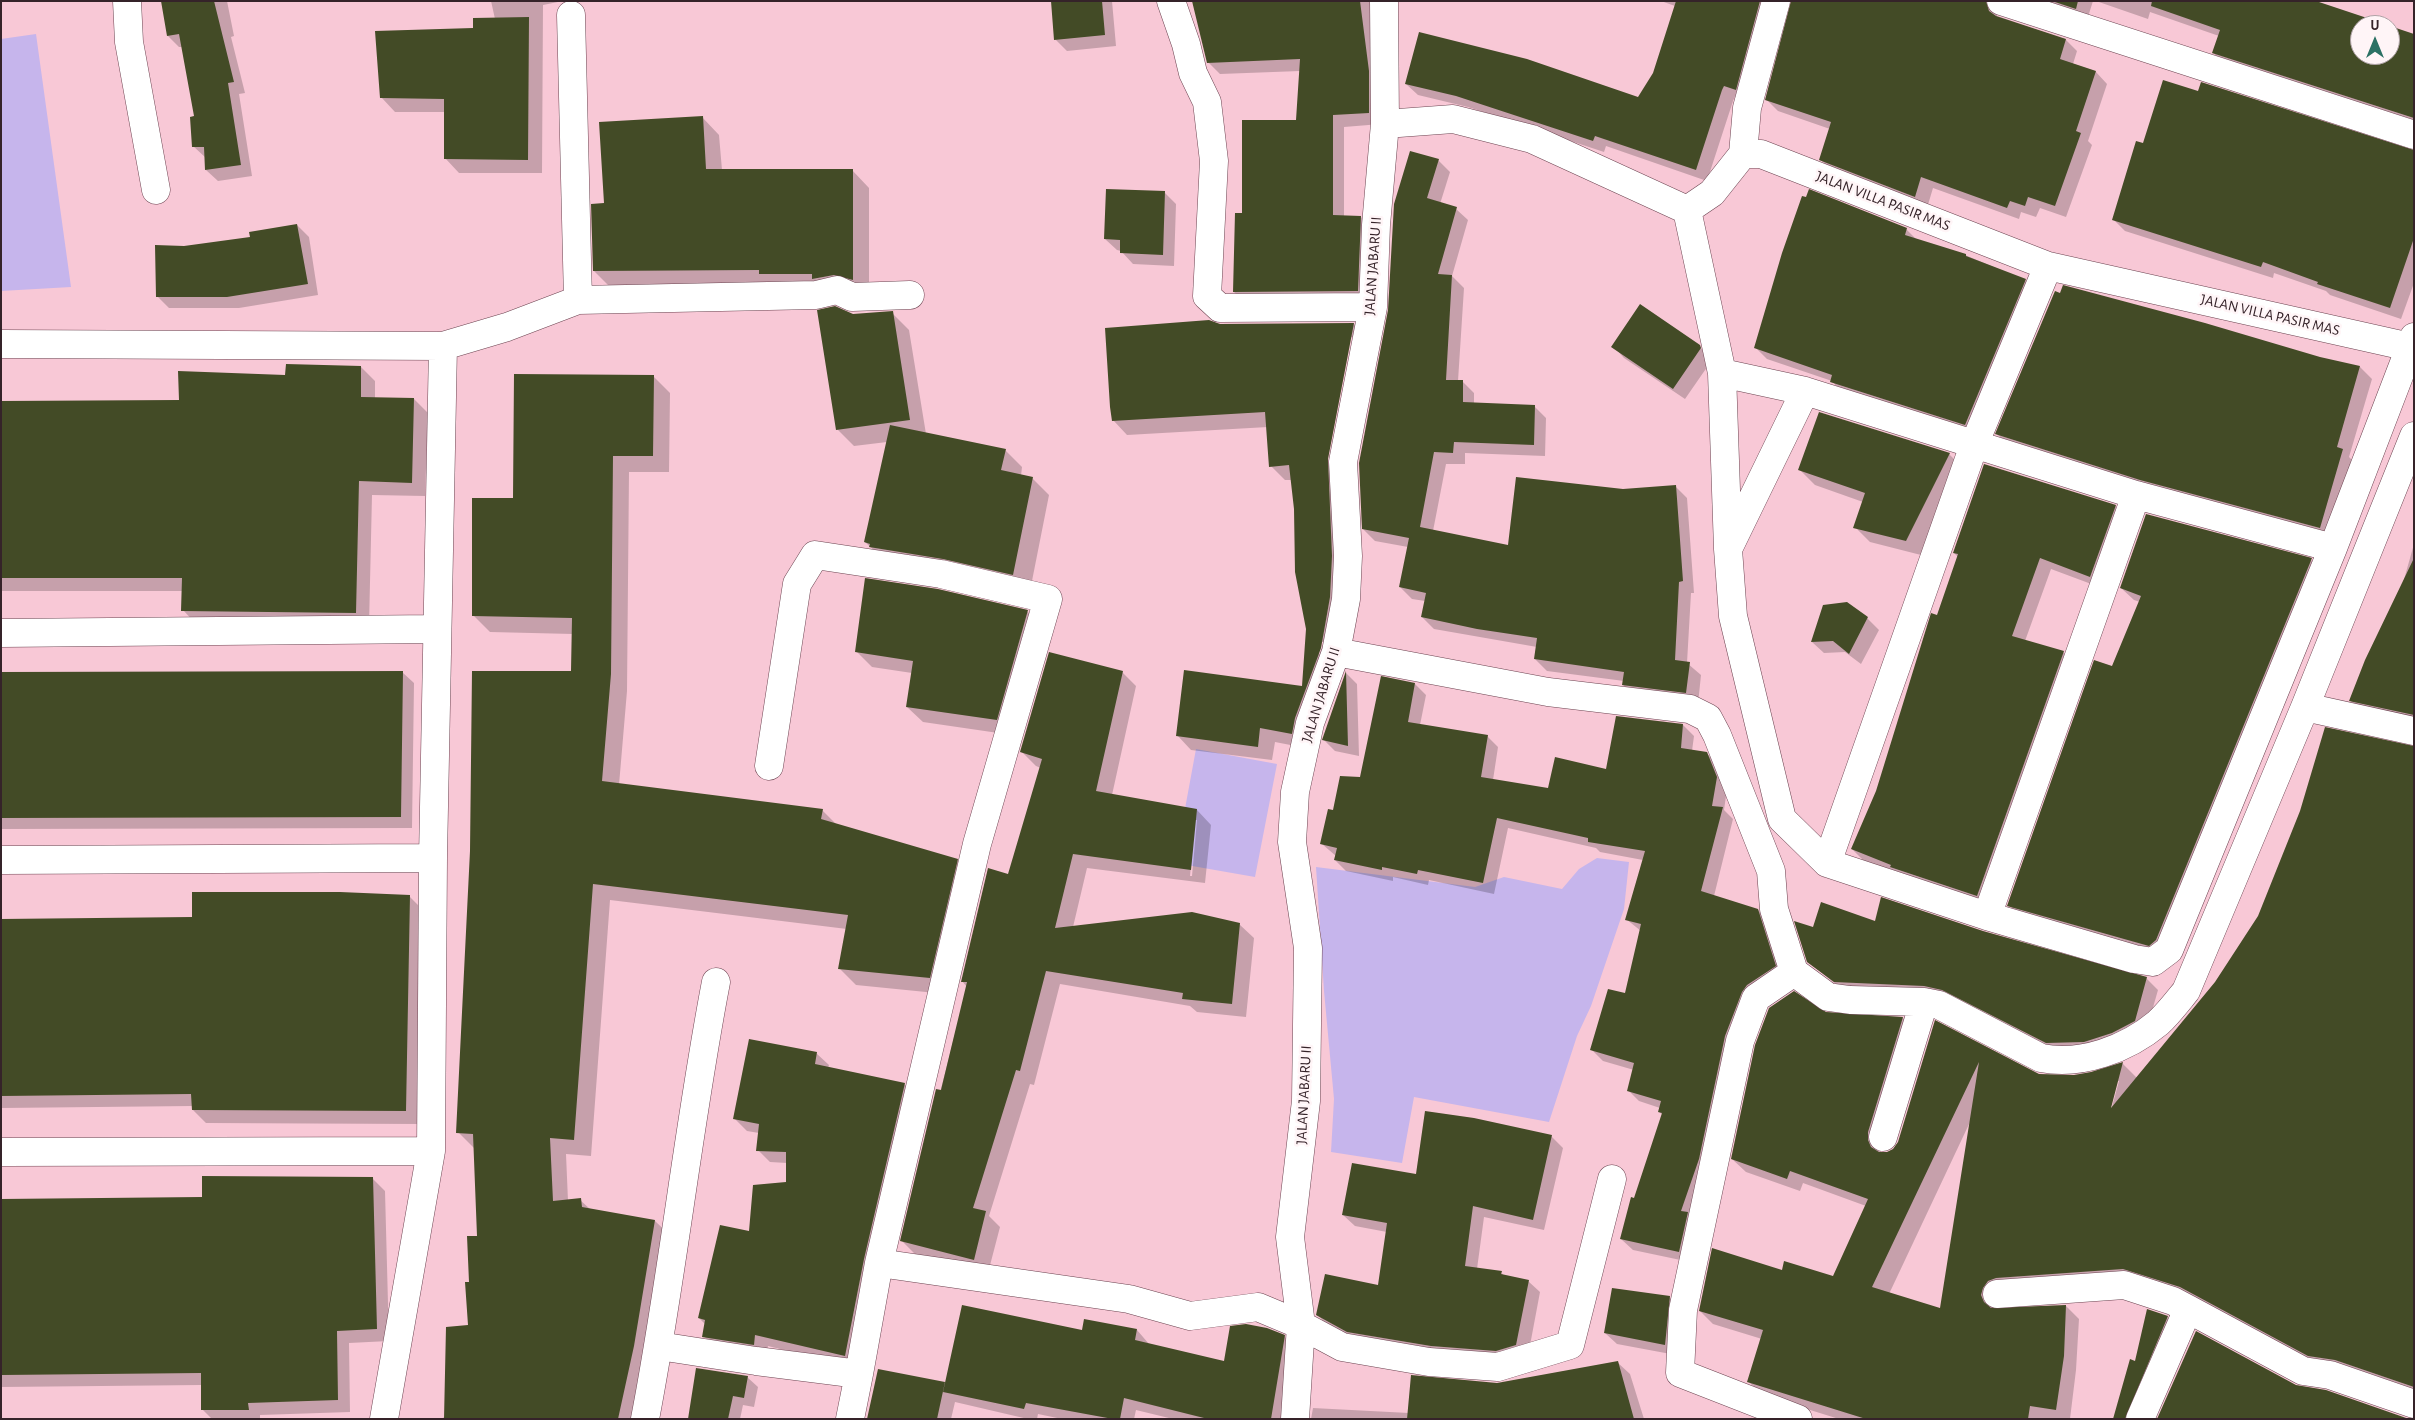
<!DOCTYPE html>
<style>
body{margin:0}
#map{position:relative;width:2415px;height:1420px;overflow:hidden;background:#f8c8d6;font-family:"Alegreya Sans",sans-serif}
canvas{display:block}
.frame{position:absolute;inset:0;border:2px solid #352329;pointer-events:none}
.north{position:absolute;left:2350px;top:15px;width:50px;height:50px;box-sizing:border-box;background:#fff5f7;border:1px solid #aea1a5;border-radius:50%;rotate:0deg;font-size:14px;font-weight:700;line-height:20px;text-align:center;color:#352329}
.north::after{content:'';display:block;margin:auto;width:18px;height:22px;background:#2c7164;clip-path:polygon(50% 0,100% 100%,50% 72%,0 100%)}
</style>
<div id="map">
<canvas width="2415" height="1420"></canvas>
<div class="frame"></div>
<div class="north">U</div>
</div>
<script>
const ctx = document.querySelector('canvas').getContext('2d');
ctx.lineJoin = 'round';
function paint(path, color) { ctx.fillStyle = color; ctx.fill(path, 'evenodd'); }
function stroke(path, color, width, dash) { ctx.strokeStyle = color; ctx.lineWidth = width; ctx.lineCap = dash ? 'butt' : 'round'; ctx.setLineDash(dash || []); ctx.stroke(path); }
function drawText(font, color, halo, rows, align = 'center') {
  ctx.font = font + ' "Alegreya Sans",sans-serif'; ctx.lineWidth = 5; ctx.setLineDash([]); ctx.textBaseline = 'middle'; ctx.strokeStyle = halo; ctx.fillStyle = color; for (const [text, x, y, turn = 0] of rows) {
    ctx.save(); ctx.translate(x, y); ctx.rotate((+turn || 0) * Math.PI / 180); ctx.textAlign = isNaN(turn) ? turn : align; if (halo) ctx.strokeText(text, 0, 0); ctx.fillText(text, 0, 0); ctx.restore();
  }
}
const green = new Path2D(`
 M36 34 71 287 1 291V39Z
 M1196 749 1277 764 1255 877 1175 863Z
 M1597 858 1629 862 1624 909 1591 1006 1577 1036 1549 1122 1414 1097 1402 1163 1331 1152 1334 1099 1324 991 1316 867 1475 887 1504 877 1562 889 1579 869Z`);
const shadow = new Path2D(`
 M162 1H227L234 36 231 37 245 93 239 94 252 176 218 181 206 170V158L193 146 195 117 182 47H179L168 36Z
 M491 1H563L543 5 542 173H459L445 158 446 112H395L381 97 474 29 495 19Z
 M1052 1H1112L1116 46 1067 51 1055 39Z
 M1194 1H1372L1381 124 1344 127V217H1361L1372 229 1369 303 1246 304 1234 292 1243 214 1297 121 1300 71 1220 74 1208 62Z
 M1661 1H1777L1733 101 1707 181 1606 146 1604 152 1468 107 1418 95 1406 84 1638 98 1654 74 1675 6Z
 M1792 1H2002L1997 8V16L2066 40 2077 51 2073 64 2096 72 2107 84 2088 141 2092 145 2066 217 2040 208 2036 217 2021 212 2019 219 1933 188 1927 208 1832 171 1820 159 1830 129 1778 111 1767 100Z
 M2026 1H2093L2087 20Z
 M2096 1H2314L2385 25H2360V55H2390V27L2414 35V126L2225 64 2213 53 2219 36 2150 12 2148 19Z
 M702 117 719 135 722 170H852L869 188V296L611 288 594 271 606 204Z
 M2144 145 2414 151V283L2401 319 2330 295 2326 291 2274 273 2273 278 2125 231 2113 219Z
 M1438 160 1450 172 1440 204 1456 209 1468 220 1452 276 1464 288 1458 381H1462L1474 393V404L1534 406 1546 418 1545 456 1465 453V464H1446L1433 531 1509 546 1623 490 1675 486 1687 498 1694 593H1691L1687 663 1701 675 1698 704 1635 697 1623 685 1624 681 1547 671 1535 659 1537 647 1434 629 1422 617 1425 601 1412 599 1400 587 1408 547 1375 541 1363 529 1390 310Z
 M1165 193 1176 204 1174 266 1133 264 1121 251 1117 250 1105 239Z
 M297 225 309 237 318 295 239 308H169L157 296 184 247 252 238Z
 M1906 229 1918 241 1965 255 2025 280 2036 292 1977 436 1843 394 1832 381 1767 359 1755 347Z
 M892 313 909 330 926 434 1005 450 1022 467 1021 476 1032 478 1049 495 1030 591 888 564 865 542 887 442 854 446 837 429 852 316Z
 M1354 324 1368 338 1346 571 1306 748 1275 742 1272 760 1191 750 1177 735 1303 687 1307 629 1292 480H1285L1271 466 1268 427 1127 435 1113 420 1220 325ZM1350 337H1353L1328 466 1325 465ZM1322 642H1324L1319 655V648Z
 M1613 346H1699L1712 360 1685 399 1624 358Z
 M2320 359 2360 367 2372 379 2349 457 2354 462 2332 540 2009 446 1997 434Z
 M361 367 375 381V399H414L428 413 425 496 372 495 369 626 196 624 183 610V591H1V402L180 401Z
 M653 376 670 393 669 472H629L627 691 619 785 822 810 837 825 957 860 974 877 946 994 856 985 839 968 847 929 610 900 591 1156 566 1154 568 1201 580 1200 590 1209 655 1221 672 1237 638 1419H440L445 1417 469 1327 470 1283 479 1237 475 1149 458 1132 572 672 573 634 490 632 473 615 515 499Z
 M1949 454 1964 469 1921 555 1870 542 1855 527 1863 502 1815 485 1800 470Z
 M2115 506 2127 518 2102 588 2051 569 2025 641 2063 652 2075 664 1989 907 1864 861 1852 849 1877 791 1958 557 1954 553Z
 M2414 544V726L2364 714 2350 700 2403 583Z
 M2311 560 2324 572 2162 957 2021 918 2009 905 2140 602 2134 600 2121 588Z
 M938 591 1028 612 1043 627 1012 735 923 722 907 707 912 673 872 667 856 651Z
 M1867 618 1879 630 1861 664 1845 652 1824 653 1812 642Z
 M402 672 414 683 412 828 1 829V673Z
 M1122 672 1136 686 1112 795 1197 810 1211 825 1205 883 1087 868 1073 927 1239 924 1254 938 1246 1017 1197 1012 1190 1006 1060 984 1034 1085 1030 1084 989 1216 1000 1227 988 1273 916 1255 902 1241 967 987 962 981 1009 875 1041 768 1036 766 1022 752ZM1195 820H1197L1192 876H1190Z
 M1346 673 1357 684 1359 756 1335 751 1324 740Z
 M1382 678 1415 684 1426 695 1420 725 1487 736 1498 747 1493 780 1549 789 1607 770 1683 725 1694 736 1692 751 1706 753 1718 764 1727 789 1724 810 1733 819 1714 896 1758 910 1769 922 1786 977 1758 996 1690 1262 1633 1250 1621 1239 1663 1115 1659 1112 1660 1108 1639 1101 1628 1090 1634 1070 1603 1061 1592 1050 1626 995 1641 931 1626 919 1643 860 1600 852 1596 848 1508 828 1494 894 1429 880 1428 885 1393 877V881L1346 871 1335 860 1336 856 1322 844 1334 812 1361 779Z
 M2414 747V1395L2322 1369 2137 1282 1996 1300 1994 1309 2066 1306 2079 1319 2076 1370 2070 1419H1839L1762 1395 1749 1382 1762 1339 1713 1324 1700 1311 1782 1271 1834 1277 1866 1206 1803 1183 1800 1191 1746 1172 1732 1159 1825 1014 1903 1018 1916 1031 1881 1146V1153H1887L1895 1149 1899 1142 1936 1022 2039 1075 2074 1076 2092 1074 2123 1064 2137 1078ZM2117 1081H2119L2110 1114 2108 1113ZM1970 1122 1941 1309 1889 1294Z
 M410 897 423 910 419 1124 206 1123 193 1110V1106L1 1108V920L193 918Z
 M1875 923 2146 978 2158 990 2146 1032 2058 1054 1955 1001 1847 993 1808 962 1813 929Z
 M816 1053 829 1065 828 1068 904 1084 917 1096 857 1368 768 1346 766 1356 716 1349 704 1336 706 1325 699 1318 750 1233 788 1183 787 1163 770 1162 758 1150 759 1133 747 1131 735 1119Z
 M1551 1136 1563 1148 1544 1230 1484 1217 1477 1269 1501 1272 1504 1276 1528 1281 1540 1292 1528 1356 1360 1343 1329 1326 1317 1315 1379 1287 1387 1232 1355 1226 1343 1215 1417 1176Z
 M372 1178 385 1191 389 1341 349 1343 350 1412 260 1415V1419H212L202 1409V1385L1 1387V1200L204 1198Z
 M1669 1297 1681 1309 1676 1355 1617 1344 1605 1333Z
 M2167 1317 2180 1330 2142 1419H2114L2136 1362Z
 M1137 1330 1149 1344 1225 1363 1284 1336 1296 1349 1292 1419H1173L1136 1410 1134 1419H1062L1038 1414 1037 1419H1028L955 1402 951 1419H869L945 1384 946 1385 1083 1332Z
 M1617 1362 1630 1374 1644 1419H1311L1313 1408 1409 1413 1497 1384Z
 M747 1377 758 1387 754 1407 743 1405 740 1419H689Z`);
const building = new Path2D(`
 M161 1H214L234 82 228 83 241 165 205 170 204 147H192L190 117 194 116 179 34 167 36Z
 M1051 1H1102L1105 35 1054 40Z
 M1192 1H1360L1369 71V113L1333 115V215L1361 216 1358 291 1233 292 1235 213H1242V120H1296L1300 59 1207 63Z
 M1676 1H1760L1736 90 1724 86 1722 90 1696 170 1595 136 1593 141 1456 96 1405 84 1419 32 1527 59 1638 97 1653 73Z
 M1791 1H1986L1989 11 1996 16 2066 39 2060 59 2096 71 2076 131 2081 133 2055 206 2028 197 2025 206 2010 201 2007 208 1921 177 1915 197 1819 160 1831 122 1765 100Z
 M2052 1H2078L2076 9Z
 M2152 1H2316L2388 25H2360V55H2390V26L2414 34V118L2212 53 2220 30 2151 6Z
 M529 17 528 160 444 159V99L380 98 375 31 473 28V18Z
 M2163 80 2198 91 2201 82 2414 150V238L2390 308 2317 284 2318 282 2263 262 2261 267 2112 220 2136 141 2143 143Z
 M703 116 706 169H853V280L834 275 812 279V274H759V270L593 271 591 204 604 203 599 122Z
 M1410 151 1439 159 1427 198 1457 207 1438 274 1452 275 1446 380H1463V402L1535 405 1534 445 1454 442 1453 453 1434 452 1420 527 1508 545 1516 477 1623 489 1676 485 1683 581 1679 582 1675 660 1690 662 1686 693 1622 685 1624 672 1534 659 1537 638 1477 629 1421 617 1426 593 1399 587 1409 538 1362 529 1359 463 1388 310 1394 204Z
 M1106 189 1165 191 1163 255 1120 253V240L1104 239Z
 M1809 189 1907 228 1905 235 1966 254V256L2026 279 1965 425 1830 382 1832 375 1754 348 1782 253 1802 196 1806 197Z
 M297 224 308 284 227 297H156L155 245 184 246 250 237 249 232Z
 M2063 285 2205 323 2320 357 2360 366 2337 447 2343 449 2320 528 2140 480 1995 434 2055 291 2060 293Z
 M1640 304 1700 345 1701 348 1673 389 1611 347Z
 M835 306 853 314 893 311 910 420 836 430 817 310Z
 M1209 320 1220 324 1354 323 1328 459 1332 556 1330 597 1321 648 1295 718 1292 734 1260 728 1258 747 1176 736 1184 670 1302 686 1306 629 1295 572 1294 509 1289 465 1269 467 1265 412 1112 421 1110 407 1105 328Z
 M286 364 361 366V397L414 398 412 483 359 481 356 613 181 611 182 578H1V401L179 400 178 371 285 375Z
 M514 374 654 375 653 456H613L611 674 602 781 823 809 821 819 958 859 930 978 838 969 848 915 593 884 574 1140 550 1138 553 1201 581 1198 582 1207 655 1220 634 1346 618 1419H444L446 1327 468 1325 465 1282H469L467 1236H477L473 1134 456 1133 470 851 472 671H571L572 618 472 616V498H513Z
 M1819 412 1950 453 1906 541 1853 528 1865 493 1798 470Z
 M890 425 1006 449 1001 470 1033 477 1013 575 943 559 869 547 870 544 864 542Z
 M1984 464 2116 505 2090 577 2040 558 2012 636 2064 651 1977 896 1890 867 1891 865 1851 849 1876 791 1931 613 1937 615 1958 554 1953 553Z
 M2146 514 2312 558 2156 940 2149 946 2007 906 2094 660 2112 666 2141 596 2120 588Z
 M2414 558V715L2349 701 2365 660Z
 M865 578 938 589 1028 610 997 720 906 707 913 661 855 652Z
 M1847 602 1868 617 1849 654 1833 641 1811 642 1823 605Z
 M1049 652 1123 671 1096 791 1197 809 1191 870 1073 854 1055 928 1192 912 1240 923 1232 1004 1182 999 1183 993 1046 971 1020 1071 1016 1070 973 1208 986 1211 974 1260 900 1241 936 1089 941 1090 967 982H961L988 868 1008 874 1042 759 1020 752Z
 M403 671 401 817 1 818V672Z
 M1346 671 1348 746 1322 740Z
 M1381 676 1415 683 1408 722 1488 735 1481 777 1548 788 1555 757 1606 769 1616 716 1683 724 1681 748 1707 752 1717 777 1712 806 1723 807 1701 891 1758 909 1776 966 1747 985 1742 992 1725 1036 1699 1159 1681 1211 1688 1212 1679 1252 1620 1239 1631 1197 1634 1198 1662 1113 1658 1112 1661 1101 1627 1091 1634 1063 1590 1050 1608 989 1625 993 1641 924 1625 920 1645 851 1588 842V838L1497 818 1483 883 1418 870 1417 874 1382 867V870L1334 860 1337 848 1320 844 1328 809 1333 810 1340 776 1360 777Z
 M2325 727 2414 746V1387L2335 1360 2308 1356 2180 1287 2123 1269 1996 1278 1988 1281 1983 1288 1981 1295 1984 1302 1991 1308 2066 1305 2064 1356 2056 1410 2030 1406 2028 1419H1866L1747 1382 1763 1330 1699 1311 1712 1248 1782 1270 1784 1261 1833 1276 1868 1199 1790 1171 1787 1179 1731 1159 1755 1045 1769 1008 1794 991 1826 1012 1903 1017 1868 1132V1140L1871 1147 1879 1152H1887L1893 1149 1898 1142 1935 1020 2039 1074 2074 1075 2091 1072 2123 1062 2111 1108 2215 982 2258 916 2300 811ZM1979 1062 1940 1308 1872 1287Z
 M192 892H340L410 895 406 1111 192 1110 191 1094 1 1096V919L192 917Z
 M1881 897 1983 931 2147 977 2135 1021 2112 1033 2084 1042 2046 1043 1942 990 1924 986 1834 982 1807 962 1794 921 1813 927 1821 902 1875 921Z
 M749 1039 817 1052 815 1064 905 1083 864 1259 845 1356 755 1335 754 1345 702 1337 705 1320 698 1318 720 1225 749 1231 753 1185 786 1182V1152L756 1151 759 1124 733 1119Z
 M1425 1111 1474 1118 1552 1135 1533 1220 1473 1206 1465 1266 1502 1271 1501 1274 1529 1280 1516 1345 1496 1351 1431 1346 1347 1332 1316 1315 1325 1274 1378 1285 1387 1223 1342 1215 1352 1163 1416 1174Z
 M202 1176 373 1177 377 1329 337 1331 338 1400 248 1403 249 1410H201V1373L2 1375 1 1199 202 1197Z
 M1612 1288 1670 1296 1665 1345 1604 1333Z
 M962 1305 1082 1330 1084 1319 1137 1329 1135 1340 1224 1361 1230 1326 1246 1324 1267 1328 1285 1335 1271 1419H1208L1124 1398 1120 1419H1113L1026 1403 1024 1409 943 1392Z
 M2147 1309 2168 1316 2125 1419H2113L2130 1359 2135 1361Z
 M2196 1331 2296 1385 2326 1390 2409 1419H2157Z
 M1618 1361 1634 1419H1407L1411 1375 1497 1383Z
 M696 1368 748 1376 744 1398 733 1396 728 1419H688Z
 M878 1369 945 1382 937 1419H867Z`);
const minor = new Path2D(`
 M127 1 129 42 156 190
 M1171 1 1186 44 1193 73 1207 102 1214 161 1207 296 1220 308 1373 307
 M2001 1 2414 135
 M1385 124 1453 119 1532 139 1687 210 1712 193 1743 154H1761L2048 266 2410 347
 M1743 154 1747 108 1776 1
 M1687 210 1722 373 1728 549 1733 616 1782 819 1827 863 1987 916 2134 959 2153 962 2169 950 2333 548 2414 337
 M578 300 816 295 837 290 852 297 910 295
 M1 344 443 346 507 327 578 300 571 15
 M1722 373 1805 391 2136 495 2333 548
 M1730 545 1805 391
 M1 633 437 629
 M1336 652 1548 692 1690 709 1708 718 1717 735 1771 871 1774 909 1794 972 1828 997 1850 1000 1924 1002 1939 1005 2041 1058C2081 1066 2127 1049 2158 1023 2168 1014 2177 1002 2186 991L2305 707 2414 436
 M2305 707 2414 731
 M769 766 797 584 815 555 941 574 1048 599 977 844 879 1263
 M1 860 433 858
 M1827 863 1974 445 2048 266
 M1987 916 2136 495
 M1794 972 1756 998 1740 1041 1683 1310 1680 1373 1798 1419
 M1883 1137 1924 1002
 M1 1152 431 1151
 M1997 1294 2124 1285 2173 1301 2188 1309 2140 1419
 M2188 1309 2303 1371 2330 1375 2414 1404
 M659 1346 756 1361 859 1374 879 1263 1129 1299 1190 1316 1258 1307 1301 1325 1342 1347 1429 1362 1498 1367 1570 1345 1612 1179
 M384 1419 431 1151 433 858 443 346
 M645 1419C673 1274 688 1127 716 982
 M850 1419 859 1374
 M1295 1419 1301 1325 1290 1237 1306 1101 1308 948 1292 842 1295 792 1310 723 1336 652 1346 599 1348 556 1343 462 1373 307 1376 225 1385 124 1384 1`);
const streetNames = [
 ["JALAN VILLA PASIR MAS",1883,201,21],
 ["JALAN JABARU II",1373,266,-86],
 ["JALAN VILLA PASIR MAS",2270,315,13],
 ["JALAN JABARU II",1321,695,-73],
 ["JALAN JABARU II",1304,1095,-87]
];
paint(green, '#c6b5ec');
paint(shadow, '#0003');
paint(building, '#434b26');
stroke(minor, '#6c4451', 29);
stroke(minor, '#fff', 28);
drawText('15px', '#352329', '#fff5f7', streetNames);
</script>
